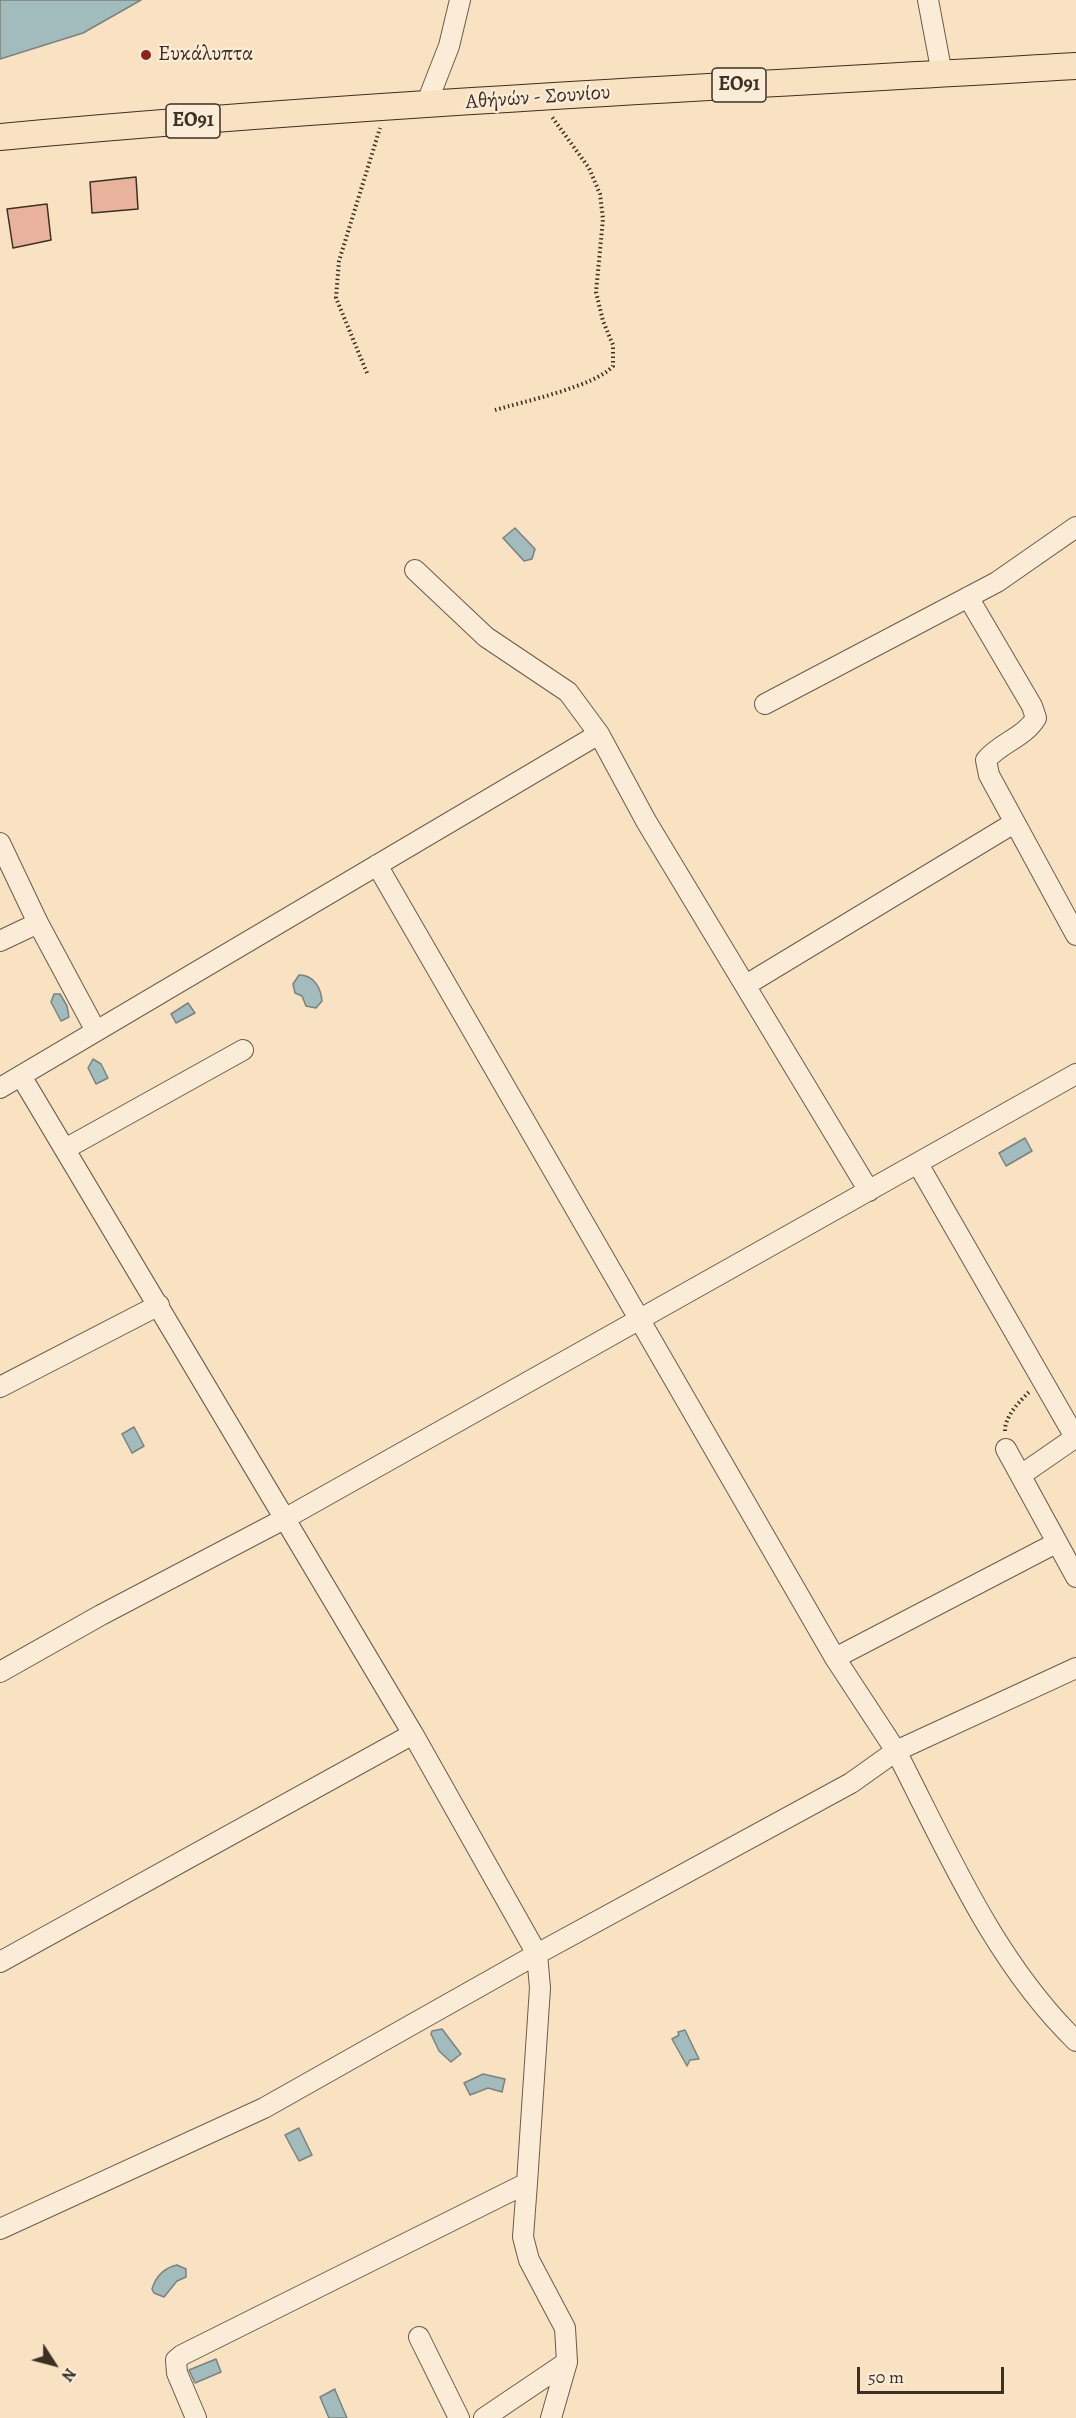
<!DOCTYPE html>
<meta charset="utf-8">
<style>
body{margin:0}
#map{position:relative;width:1076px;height:2418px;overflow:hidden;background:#f8e2c1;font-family:Alegreya,serif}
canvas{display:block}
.north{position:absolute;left:24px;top:2334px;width:60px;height:60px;-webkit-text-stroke:4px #faecd7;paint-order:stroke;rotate:126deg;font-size:16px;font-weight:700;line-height:24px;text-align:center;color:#3b3023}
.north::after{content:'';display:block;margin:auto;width:21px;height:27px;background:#3b3023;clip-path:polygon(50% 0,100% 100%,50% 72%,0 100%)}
.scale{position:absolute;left:857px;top:2367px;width:147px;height:27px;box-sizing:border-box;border:3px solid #3b3023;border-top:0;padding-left:8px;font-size:18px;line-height:21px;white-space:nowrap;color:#3b3023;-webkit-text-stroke:4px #faecd7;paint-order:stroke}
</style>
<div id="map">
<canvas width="1076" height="2418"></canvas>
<div class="north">N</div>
<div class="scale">50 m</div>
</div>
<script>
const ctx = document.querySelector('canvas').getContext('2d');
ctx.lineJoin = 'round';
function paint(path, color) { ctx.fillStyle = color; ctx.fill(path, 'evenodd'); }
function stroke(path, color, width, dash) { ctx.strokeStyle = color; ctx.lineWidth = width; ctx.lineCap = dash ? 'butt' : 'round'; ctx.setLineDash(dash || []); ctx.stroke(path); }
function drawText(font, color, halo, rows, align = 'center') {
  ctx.font = font + ' Alegreya,serif'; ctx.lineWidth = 4.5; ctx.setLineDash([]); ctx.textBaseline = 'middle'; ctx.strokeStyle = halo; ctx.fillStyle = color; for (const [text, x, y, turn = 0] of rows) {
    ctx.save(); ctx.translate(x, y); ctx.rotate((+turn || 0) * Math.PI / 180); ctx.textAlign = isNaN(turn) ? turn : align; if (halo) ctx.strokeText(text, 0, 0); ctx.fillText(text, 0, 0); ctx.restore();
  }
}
const water = new Path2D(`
 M0 0H141L83 33 0 59Z
 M515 528 535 549 532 559 524 561 503 538Z
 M299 975C314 975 321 988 322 1001L316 1008 306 1006 302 996 295 993 293 984Z
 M54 994H60L67 1006 69 1017 61 1021 51 1002Z
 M188 1003 195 1013 176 1023 171 1014Z
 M93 1059 101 1064 108 1078 96 1084 88 1068Z
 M1025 1138 1032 1151 1006 1166 999 1153Z
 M134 1427 144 1446 132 1453 122 1434Z
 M442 2029 461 2054 451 2062 439 2051 431 2034 432 2031Z
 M685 2030 699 2059 690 2060 687 2066 672 2039 679 2035 678 2032Z
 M483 2074 505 2079 502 2092 488 2088 470 2095 464 2083Z
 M299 2128 312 2155 299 2161 285 2135Z
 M177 2265 186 2269V2277L177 2281 164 2297 154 2293 152 2289C156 2276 164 2268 177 2265Z
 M216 2359 221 2372 195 2383 189 2370Z
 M335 2389V2390L347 2418H329L320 2397Z`);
const building = new Path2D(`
 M136 177 138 209 92 213 90 182Z
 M47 204 51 240 13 248 7 209Z`);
const path = new Path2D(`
 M367 373 336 298 339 261 380 128
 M495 410C522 402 596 386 613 366V345L603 321 596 292 603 219 600 194 589 168 552 117
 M1005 1431C1005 1416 1019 1402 1029 1392`);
const minor = new Path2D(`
 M928 0 942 74
 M426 105 449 46 460 0
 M415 570 486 637 568 692 599 734 646 821 869 1191
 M968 597 1032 706 1036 718C1025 737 1000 743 986 760L989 775 1076 935
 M765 704 997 582 1076 527
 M0 843 38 923 96 1031
 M377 865 835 1658 896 1751 1076 1668
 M0 941 38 923
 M746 985 1014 823
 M21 1076 413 1734 537 1954 540 1988 527 2183 182 2355 176 2360 177 2373 196 2418
 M0 1088 599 734
 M65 1149 243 1050
 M918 1164 1075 1437
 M0 1387 159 1305
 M1006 1449 1076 1577
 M1021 1475 1076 1437
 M835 1658 1056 1543
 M0 1672 101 1615 286 1518 1076 1074
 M0 1962 413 1734
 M0 2229 264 2108 537 1954 851 1783 896 1751C948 1852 994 1961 1076 2041
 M419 2337 459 2418
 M484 2418 567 2362 565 2328 529 2260 523 2237 527 2183
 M551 2418 567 2362`);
const major = new Path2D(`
 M0 137C358 104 717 87 1076 66`);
const markers = [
 [146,55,6,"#8f2418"]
];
const shields = [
 [739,85,54],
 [193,121,54]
];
const shieldNames = [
 ["ΕΟ91",739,85],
 ["ΕΟ91",193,121]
];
const poiNames = [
 ["Ευκάλυπτα",158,55]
];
const streetNames = [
 ["Αθήνών - Σουνίου",538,98,-4]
];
paint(water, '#a2bbbd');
stroke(water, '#79837f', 1.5);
paint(building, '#e9b29d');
stroke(building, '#3b3023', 1.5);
stroke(minor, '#6a5c4a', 22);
stroke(major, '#3b3023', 28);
stroke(path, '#3b3023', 4, [1.5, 3]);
stroke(minor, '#faecd7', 20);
stroke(major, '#f8e2c1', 26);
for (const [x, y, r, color] of markers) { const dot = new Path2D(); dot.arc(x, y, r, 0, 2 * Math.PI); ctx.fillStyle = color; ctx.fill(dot); stroke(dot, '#faecd7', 2); }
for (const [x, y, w] of shields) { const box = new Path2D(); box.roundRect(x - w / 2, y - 17, w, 34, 4.5); ctx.fillStyle = '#faecd7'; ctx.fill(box); stroke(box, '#3b3023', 1.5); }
drawText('bold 20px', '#3b3023', null, shieldNames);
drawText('21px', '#3b3023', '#faecd7', poiNames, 'left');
drawText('21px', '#3b3023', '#faecd7', streetNames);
</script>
